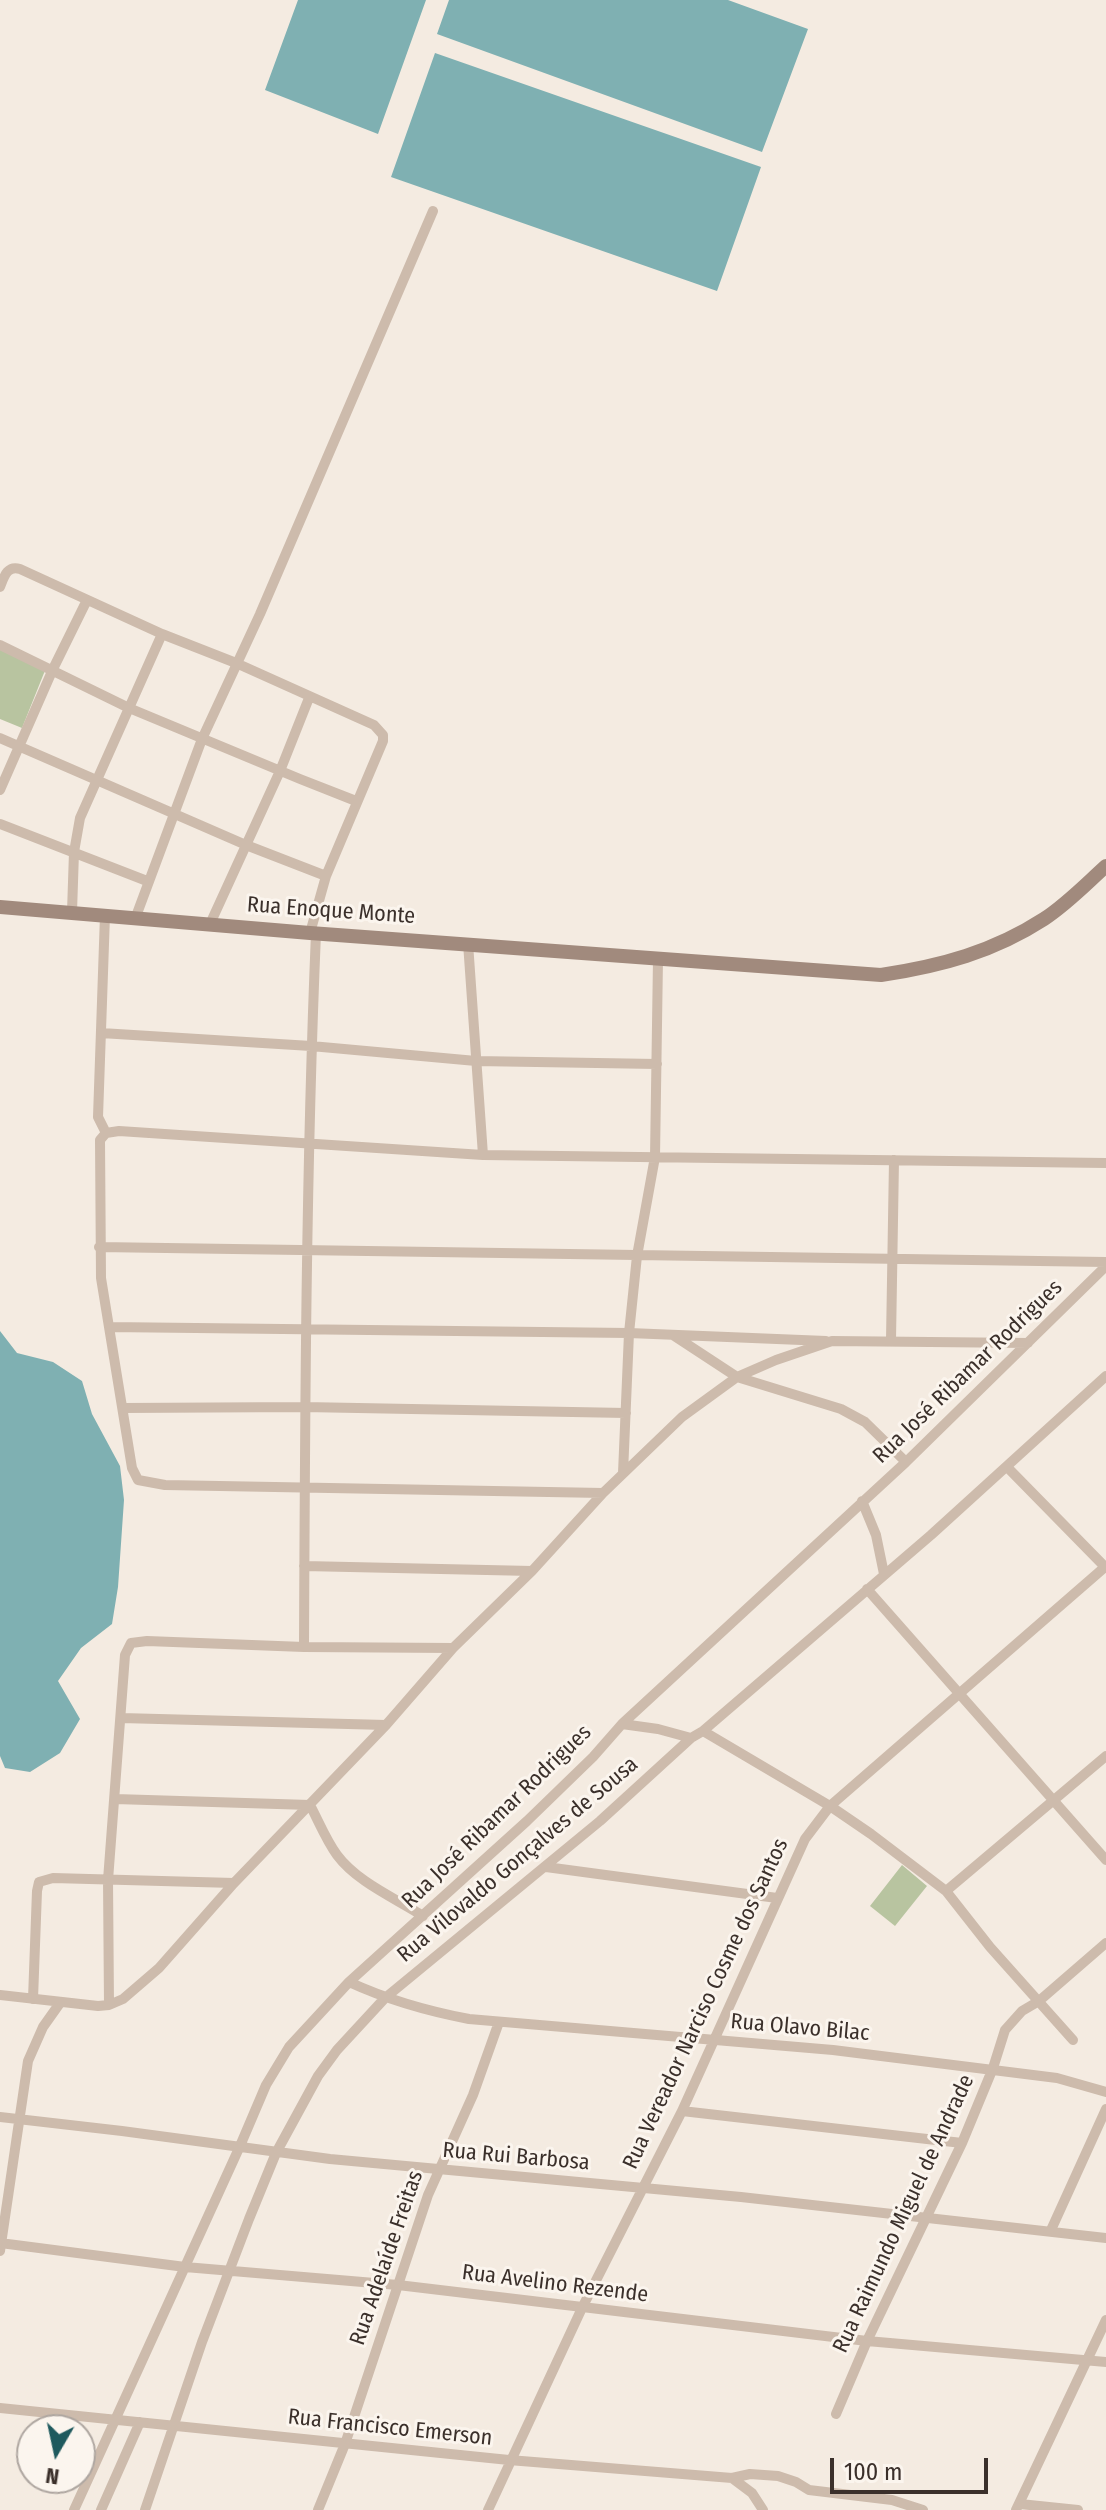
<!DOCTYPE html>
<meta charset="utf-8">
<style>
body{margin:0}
#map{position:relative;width:1106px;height:2510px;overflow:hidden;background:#f4ebe1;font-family:"Fira Sans Condensed",sans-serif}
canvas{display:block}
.north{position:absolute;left:16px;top:2414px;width:80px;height:80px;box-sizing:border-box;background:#fbf5ee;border:2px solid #aea6a0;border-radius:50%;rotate:189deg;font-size:22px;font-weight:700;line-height:32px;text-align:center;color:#3b302b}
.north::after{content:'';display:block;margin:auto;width:28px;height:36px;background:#1f5a5e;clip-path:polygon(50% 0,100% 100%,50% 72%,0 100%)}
.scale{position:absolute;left:830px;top:2458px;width:158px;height:36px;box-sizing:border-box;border:4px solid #3b302b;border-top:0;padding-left:10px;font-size:24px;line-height:28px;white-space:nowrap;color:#3b302b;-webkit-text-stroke:6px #fbf5ee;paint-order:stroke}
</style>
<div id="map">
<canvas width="1106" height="2510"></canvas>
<div class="north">N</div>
<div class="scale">100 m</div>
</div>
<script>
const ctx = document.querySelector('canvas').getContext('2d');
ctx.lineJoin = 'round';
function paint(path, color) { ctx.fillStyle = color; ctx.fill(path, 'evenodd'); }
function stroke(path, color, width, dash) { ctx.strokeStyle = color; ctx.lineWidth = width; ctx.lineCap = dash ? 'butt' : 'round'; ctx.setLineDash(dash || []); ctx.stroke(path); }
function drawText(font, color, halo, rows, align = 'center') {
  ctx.font = font + ' "Fira Sans Condensed",sans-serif'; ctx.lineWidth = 6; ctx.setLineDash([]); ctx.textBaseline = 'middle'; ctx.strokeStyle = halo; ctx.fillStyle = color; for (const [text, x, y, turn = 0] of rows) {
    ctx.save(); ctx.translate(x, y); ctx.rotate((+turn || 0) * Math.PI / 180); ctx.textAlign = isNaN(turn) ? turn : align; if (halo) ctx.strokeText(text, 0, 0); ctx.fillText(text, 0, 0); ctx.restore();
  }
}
const green = new Path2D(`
 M0 649 46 668 22 728 0 719Z
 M902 1865 927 1886 895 1926 870 1906Z`);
const water = new Path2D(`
 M298 0H426L378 134 265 90Z
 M449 0H728L808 29 762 152 437 34Z
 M435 53 761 167 717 291 391 177Z
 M0 1331 17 1353 53 1362 82 1381 92 1414 120 1466 124 1500 118 1587 112 1624 81 1648 58 1681 80 1719 60 1753 30 1772 5 1768 0 1756Z`);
const street = new Path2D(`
 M0 587C4 577 7 565 20 569L162 634 236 663 374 725 383 735V741L326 876 310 933
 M0 645 129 708 300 779 356 801
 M0 738 246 845 326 876
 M0 790 53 669 87 600
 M0 824 147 881
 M72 912 74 852 80 818 162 634
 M105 915 98 1117 106 1133
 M135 919 202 739 260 614 433 211
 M210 924 280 771 309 698
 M468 943 483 1155
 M101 1033 311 1046 476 1061 657 1064
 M99 1247 1106 1262
 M109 1327 629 1333 826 1341
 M673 1335 737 1377 841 1409 865 1422 906 1462
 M891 1340 894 1160
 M123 1408 304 1407 626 1413
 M1007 1467 1106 1568
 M623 1473 629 1333 637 1256 655 1157 658 959
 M603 1493 165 1485 138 1480 132 1468 101 1278 100 1140 106 1133 119 1131 483 1155 1106 1163
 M862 1501 876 1535 884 1574
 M304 1566 532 1571
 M867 1589 1106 1860
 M304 1647C305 1409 306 1171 316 933
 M121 1718 386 1725
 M622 1724 658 1729 691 1738
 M703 1731 830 1806 871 1834 946 1891 990 1947 1073 2040
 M115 1799 310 1805
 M310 1805C319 1822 326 1840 337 1855 357 1882 395 1898 423 1916
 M546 1867 777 1898
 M946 1891 1106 1756
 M349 1982C388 2000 427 2011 469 2019L833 2050 1057 2078 1106 2092
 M0 1995 98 2006 109 2005 123 1999 159 1968 234 1883 386 1725 453 1648 532 1571 603 1493 682 1417 737 1377 776 1360 832 1341 1028 1343
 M33 1999 37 1891 39 1882 53 1878 234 1883
 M109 2005 108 1880 125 1655 131 1643 147 1641 304 1647 453 1648
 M682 2111 962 2143
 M0 2117 122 2131 330 2159 741 2197 1106 2238
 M1051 2230 1106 2109
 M0 2243 185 2267 398 2285 867 2341 1106 2362
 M0 2251 28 2061 43 2027 60 2003
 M0 2408 509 2460 732 2478 752 2493 763 2510
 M836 2414 867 2341 962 2143 993 2068 1005 2030 1022 2011 1039 2001 1106 1943
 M732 2478 750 2474 778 2476 796 2482 809 2490 892 2500 923 2510
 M1020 2504 1078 2510
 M74 2510 240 2146 266 2085 289 2047 349 1982 527 1821 593 1757 622 1724 906 1462 1106 1266
 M101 2510 140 2422
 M145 2510 202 2342 249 2219 276 2153 318 2076 337 2050 385 1998 600 1821 691 1738 703 1731 931 1535 1106 1376
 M318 2510 345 2444 428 2195 473 2095 499 2022
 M488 2510 582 2308 682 2111 805 1839 830 1806 1106 1566
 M1016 2510 1106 2320`);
const secondary = new Path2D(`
 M0 907 310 933 881 975C941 966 993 952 1044 919 1067 904 1086 884 1106 866`);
const streetNames = [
 ["Rua Enoque Monte",331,911,4],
 ["Rua José Ribamar Rodrigues",968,1372,-44],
 ["Rua José Ribamar Rodrigues",497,1817,-44],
 ["Rua Vilovaldo Gonçalves de Sousa",518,1860,-40],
 ["Rua Vereador Narciso Cosme dos Santos",706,2004,-65],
 ["Rua Olavo Bilac",800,2028,5],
 ["Rua Rui Barbosa",516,2157,5],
 ["Rua Raimundo Miguel de Andrade",904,2214,-65],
 ["Rua Adelaíde Freitas",387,2258,-71],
 ["Rua Avelino Rezende",555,2284,7],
 ["Rua Francisco Emerson",390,2428,6]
];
paint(green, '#b8c4a0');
paint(water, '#7fb0b2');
stroke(street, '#cdbbac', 10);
stroke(secondary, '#a18a7d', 14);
drawText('22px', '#3b302b', '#fbf5ee', streetNames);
</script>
